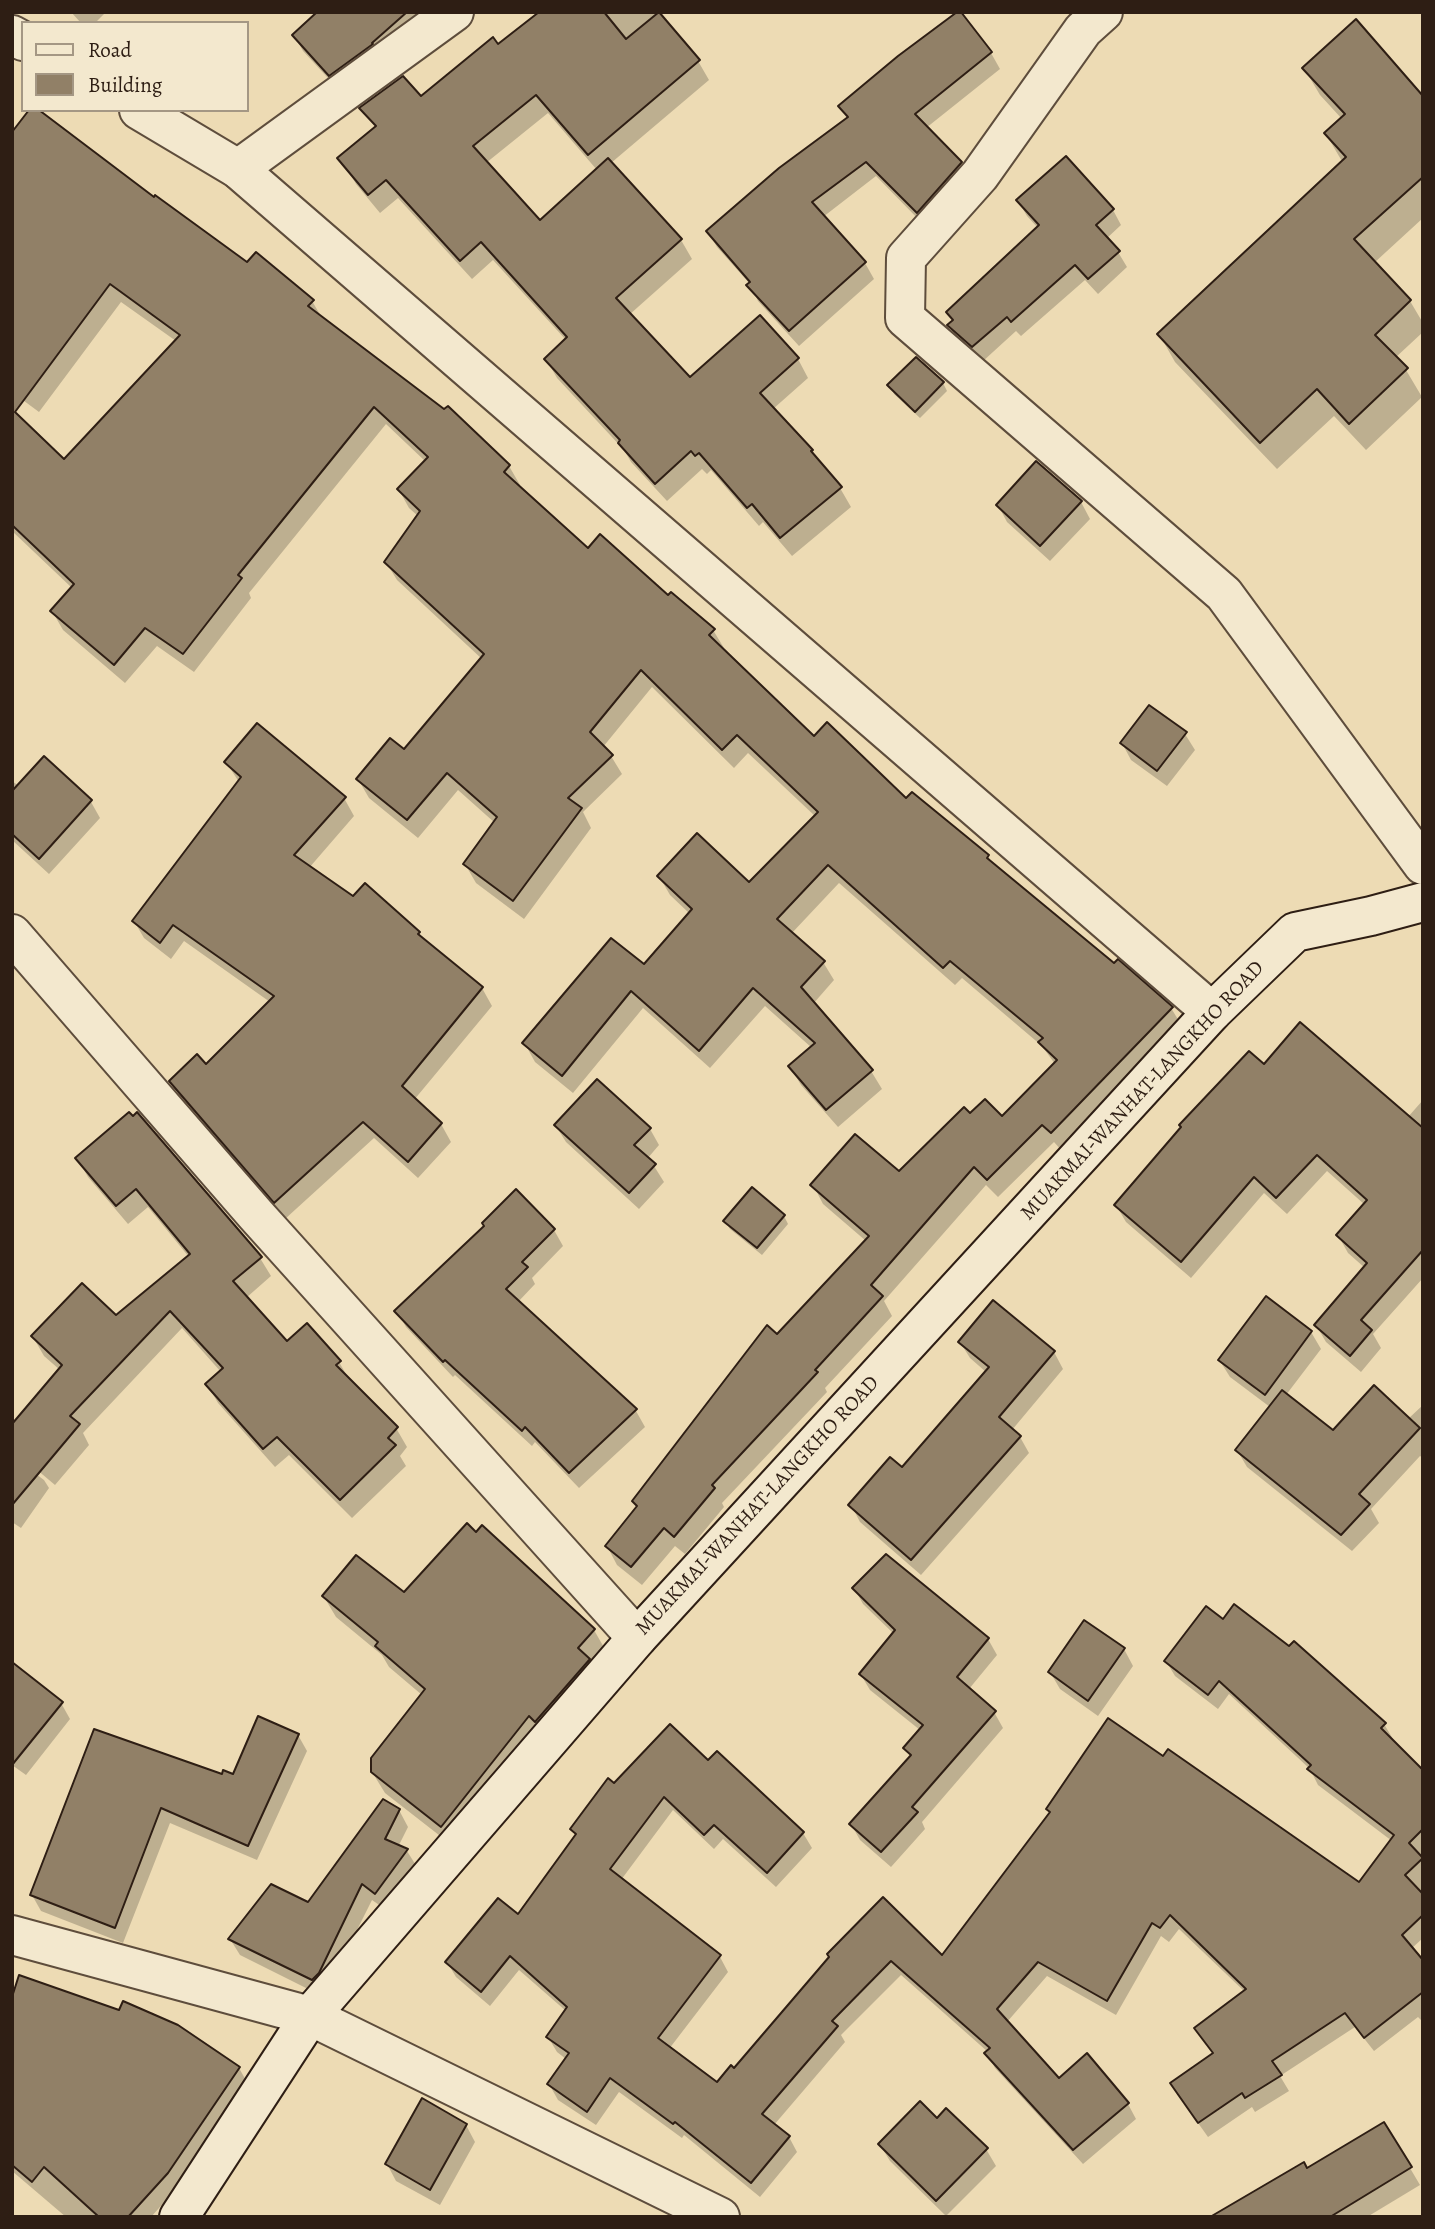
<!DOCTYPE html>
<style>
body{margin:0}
#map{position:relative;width:1435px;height:2229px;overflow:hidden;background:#eddbb4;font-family:Alegreya,serif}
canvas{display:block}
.frame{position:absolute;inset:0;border:14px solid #2e1e14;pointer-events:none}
.legend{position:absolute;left:21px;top:21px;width:228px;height:91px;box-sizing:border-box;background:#f3e8ce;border:2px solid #a49784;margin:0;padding:9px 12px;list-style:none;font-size:21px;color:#2e1e14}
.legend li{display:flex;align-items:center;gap:14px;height:35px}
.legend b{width:35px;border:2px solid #a49784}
</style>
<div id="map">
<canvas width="1435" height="2229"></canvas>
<div class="frame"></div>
<ul class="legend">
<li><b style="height:9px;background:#f3e8ce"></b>Road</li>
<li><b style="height:19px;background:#918067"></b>Building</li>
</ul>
</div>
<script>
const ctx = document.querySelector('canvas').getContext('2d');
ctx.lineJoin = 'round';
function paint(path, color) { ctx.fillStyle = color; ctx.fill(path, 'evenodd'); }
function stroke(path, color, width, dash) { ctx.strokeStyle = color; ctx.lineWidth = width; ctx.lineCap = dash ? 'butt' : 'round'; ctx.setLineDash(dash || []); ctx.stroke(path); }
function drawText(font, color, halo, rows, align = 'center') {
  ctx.font = font + ' Alegreya,serif'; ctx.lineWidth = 5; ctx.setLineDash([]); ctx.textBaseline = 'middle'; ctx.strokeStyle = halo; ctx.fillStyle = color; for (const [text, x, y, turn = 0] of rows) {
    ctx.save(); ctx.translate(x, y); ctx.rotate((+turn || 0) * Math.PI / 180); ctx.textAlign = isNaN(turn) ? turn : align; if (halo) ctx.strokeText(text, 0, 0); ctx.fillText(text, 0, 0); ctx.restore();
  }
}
const shadow = new Path2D(`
 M71 12H106L95 23H81Z
 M319 12H434L339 90 303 51 294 35Z
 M541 12H660L658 14 698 61 709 80 611 163 681 240 692 259 629 315 690 379 798 359 808 378 773 409 811 451 840 488 851 507 792 556 763 522 759 526 711 470 707 474 702 469 667 501 631 462 624 450 557 378 546 359 566 340 493 260 472 279 398 198 380 213 356 184 345 165ZM548 113 597 170 540 222 486 163Z
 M959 13 991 53 1000 69 926 128 961 163 970 179 927 228 876 176 823 217 865 263 874 279 799 346 758 301 750 284 717 247 708 232 848 119 840 106Z
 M1304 68 1423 99V218L1374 263 1410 301 1423 323V332L1395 358 1406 370 1422 397 1366 450 1334 416 1277 469 1175 362 1159 334 1343 163 1326 134 1342 119 1320 95Z
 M154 199 248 264 312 301 322 318 445 412 448 409 509 466 520 485 518 487 588 551 668 598 713 630 724 648 723 650 815 738 988 856 993 865 1114 966 1171 1008 1182 1026 1062 1151 1054 1142 998 1197 986 1185 884 1301 892 1316 825 1388 827 1392 722 1503 724 1507 685 1554 675 1546 642 1585 617 1565 607 1546 637 1508 634 1501 777 1337 866 1241 823 1204 813 1185 899 1173 970 1116 1002 1119 1055 1064 1042 1046 962 978 955 985 839 883 791 934 823 962 834 980 813 1004 871 1071 882 1089 838 1127 801 1085 790 1067 812 1048 765 1006 710 1068 643 1008 573 1093 535 1062 525 1044 644 966 690 914 670 895 659 876 750 884 816 817 748 753 734 768 652 687 603 747 611 756 622 774 583 812 591 828 524 919 476 883 465 864 495 823 458 790 418 838 369 798 358 779 404 752 482 659 397 580 386 562 418 516 409 508 399 490 426 462 386 424 249 593 251 598 194 672 157 646 125 683 63 630 52 611 72 588 12 531V498L64 462 176 341 121 302 39 412 12 392Z
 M1018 201 1113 210 1121 225 1106 239 1118 252 1127 267 1098 294 1085 280 1021 336 1016 331 982 362 958 341 949 326 954 321 948 312 1038 228 1027 216Z
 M943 383 947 391 920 418 894 394 890 386Z
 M1081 502 1090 519 1050 561 1007 522 998 505Z
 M1185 734 1195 750 1167 786 1131 760 1122 743Z
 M44 759 91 802 100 818 49 874 12 840V781L19 786Z
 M226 762 344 798 354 816 309 868 353 899 419 933 422 939 482 988 492 1006 414 1100 441 1124 451 1142 418 1178 374 1138 285 1219 181 1099 171 1082 206 1067 270 1002 184 941 171 959 144 938 134 921 239 782Z
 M1264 1067 1408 1117 1423 1100V1278L1373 1334 1381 1348 1361 1372 1326 1342 1316 1325 1365 1268 1348 1253 1338 1235 1365 1205 1327 1171 1287 1214 1264 1193 1191 1278 1126 1222 1116 1205Z
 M129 1114 260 1258 271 1276 246 1298 287 1343 339 1362 350 1381 396 1428 407 1447 400 1456 406 1466 352 1518 289 1455 275 1467 218 1403 207 1384 221 1372 182 1328 83 1433 89 1445 55 1485 17 1453 60 1370 44 1356 33 1337 116 1317 189 1257 148 1207 128 1224 88 1177 77 1158Z
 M556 1126 650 1129 659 1145 647 1159 654 1166 664 1182 639 1209 566 1142Z
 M784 1216 788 1224 762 1255 730 1229 725 1221Z
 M554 1230 563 1246 532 1278 535 1284 518 1302 636 1411 645 1427 579 1488 535 1442 532 1446 455 1375 453 1377 406 1327 397 1311Z
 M1311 1332 1321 1349 1286 1395 1333 1432 1408 1419 1423 1405V1458L1420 1456 1371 1509 1379 1523 1352 1551 1247 1467 1237 1450 1270 1407 1230 1377 1220 1361Z
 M960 1342 1054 1352 1063 1369 1012 1430 1020 1437 1029 1453 921 1575 860 1522 851 1505 902 1469 986 1372 970 1358Z
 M17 1460 44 1480 49 1488 21 1528 12 1522V1467Z
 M854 1588 988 1639 997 1655 969 1689 994 1712 1003 1728 922 1822 925 1829 891 1867 860 1840 851 1824 911 1758 905 1748 920 1730 870 1690 861 1675 894 1634 863 1604Z
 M404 1595 594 1630 606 1651 453 1846 385 1793 372 1772 422 1695 389 1667 382 1655 336 1617 324 1597Z
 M1124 1649 1133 1666 1098 1716 1060 1689 1050 1672Z
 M1166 1661 1384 1724 1393 1739 1391 1741 1423 1772V1938L1411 1949 1423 1963V2022L1418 2017 1374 2051 1355 2027 1280 2076 1289 2091 1255 2112 1252 2107 1208 2137 1181 2099 1214 2055 1196 2028 1245 1992 1179 1929 1169 1942 1161 1936 1116 2015 1047 1976 1007 2022 1059 2080 1128 2104 1136 2119 1083 2164 995 2068 987 2053 988 2052 901 1975 841 2035 845 2042 774 2125 789 2137 797 2152 760 2197 684 2135 682 2138 619 2092 596 2125 558 2100 549 2084 566 2059 557 2052 548 2037 566 2011 519 1970 490 2006 456 1977 447 1962 518 1917 576 1837 572 1829 614 1785 708 1762 803 1833 812 1848 776 1887 723 1839 714 1849 673 1810 621 1880 720 1957 728 1972 669 2049 718 2084 735 2070 831 1958H943L1051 1814 1048 1810 1360 1885 1392 1841 1318 1785 1310 1769 1229 1694 1218 1709 1175 1676Z
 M12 1665 61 1703 70 1719 26 1775 12 1765Z
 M95 1731 223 1776H234L298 1735 307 1751 257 1860 170 1823 123 1943 41 1911 32 1895Z
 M399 1810 408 1827 398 1847 407 1851 417 1867 385 1909 372 1900 327 1990 322 1996 240 1955 230 1939 309 1904Z
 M12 1991 239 2068 248 2084 176 2189 151 2217H66L12 2171Z
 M937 2120 986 2149 996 2166 946 2216 890 2161 880 2145Z
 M1384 2124 1420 2185 1367 2217H1247L1307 2170Z
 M466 2125 475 2142 440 2205 396 2181 387 2164Z`);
const building = new Path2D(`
 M317 12H407L372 43 373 44 329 76 292 35Z
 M539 12H604L626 39 659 12 700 60 588 155 536 95 473 146 540 220 608 158 682 239 616 298 690 377 760 315 799 358 760 393 813 450 811 451 842 487 780 538 752 504 747 508 699 453 695 456 691 451 655 484 618 443 620 440 544 359 567 337 481 242 460 261 386 180 368 195 337 158 376 126 359 108 403 76 421 96 493 37 498 44Z
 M957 12H961L992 52 915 114 962 162 917 213 866 162 812 202 866 262 789 331 746 285 750 282 706 231 779 168 848 117 838 106 898 56Z
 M1356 19 1423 96V177L1354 239 1411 300 1375 335 1408 368 1349 424 1317 389 1260 443 1157 334 1346 157 1324 133 1345 114 1302 68Z
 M29 110H39L154 197 155 195 247 262 256 252 314 300 308 306 444 409 448 406 510 465 504 472 588 548 600 534 668 595 671 592 715 629 709 635 814 736 827 722 906 798 912 792 989 855 987 858 1114 963 1118 959 1173 1007 1051 1133 1042 1125 987 1180 974 1167 871 1285 883 1296 815 1370 818 1372 712 1485 715 1488 674 1537 664 1528 631 1567 605 1546 637 1506 632 1501 767 1325 777 1334 869 1236 810 1185 855 1134 899 1171 964 1107 970 1113 985 1099 1002 1116 1057 1060 1038 1042 1043 1038 950 961 943 968 828 865 777 919 825 961 801 987 873 1070 826 1110 788 1066 815 1043 753 988 699 1051 631 991 562 1076 522 1043 611 938 644 964 692 909 657 876 697 833 749 882 818 812 737 735 722 750 641 670 590 732 613 755 568 798 582 808 513 901 463 864 497 817 447 773 407 820 356 779 390 738 404 749 484 654 384 562 420 511 397 489 428 457 374 407 238 575 242 578 183 654 145 628 114 665 50 611 74 584 12 525V132ZM110 284 180 335 64 459 15 412Z
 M1066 156 1114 209 1096 225 1120 251 1088 279 1075 265 1011 322 1007 317 972 347 947 325 953 320 946 312 1039 225 1016 200Z
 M916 357 944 382 915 412 887 385Z
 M1036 461 1082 501 1040 546 996 505Z
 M1149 705 1187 732 1157 771 1120 743Z
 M257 723 346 797 294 855 353 896 365 883 420 932 418 934 483 987 402 1086 442 1123 408 1162 363 1122 274 1203 169 1081 197 1054 206 1064 274 996 173 925 160 943 132 921 241 777 224 762Z
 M44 756 92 800 39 859 12 834V791Z
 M1300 1022 1423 1128V1250L1361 1320 1372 1330 1350 1356 1314 1325 1367 1263 1336 1235 1367 1200 1317 1155 1276 1198 1254 1177 1181 1262 1114 1205 1181 1127 1179 1125 1249 1051 1264 1064Z
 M597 1079 651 1128 634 1145 656 1164 629 1193 554 1125Z
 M129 1112 133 1116 137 1112 262 1257 233 1281 287 1341 307 1323 341 1361 336 1365 398 1427 388 1438 396 1445 340 1500 277 1437 263 1449 205 1384 223 1368 170 1311 70 1416 80 1424 12 1505V1424L62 1365 31 1336 82 1283 116 1315 190 1254 136 1189 116 1206 75 1158Z
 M752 1187 785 1215 757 1248 723 1221Z
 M516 1189 555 1229 522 1262 528 1267 506 1289 637 1409 569 1473 525 1427 522 1431 445 1360 443 1362 394 1311 484 1226 482 1223Z
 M1266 1296 1312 1331 1265 1395 1218 1360Z
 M993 1300 1055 1351 999 1417 1021 1436 911 1560 848 1505 890 1457 902 1467 989 1367 958 1342Z
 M1374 1385 1420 1428 1359 1494 1370 1504 1341 1535 1235 1450 1282 1390 1333 1430Z
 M467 1523 476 1532 482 1525 595 1629 578 1648 590 1659 535 1722 529 1716 441 1827 371 1772V1758L425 1689 375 1646 378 1642 322 1596 356 1555 404 1592Z
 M886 1554 989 1638 957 1677 996 1711 912 1807 918 1812 881 1852 849 1824 911 1755 903 1748 923 1725 859 1674 895 1630 852 1588Z
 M1234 1604 1289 1646 1294 1641 1386 1723 1381 1728 1423 1770V1829L1409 1843 1423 1858 1405 1875 1423 1894V1915L1402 1935 1423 1960V1992L1364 2038 1345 2013 1272 2061 1282 2075 1245 2098 1242 2093 1198 2123 1170 2083 1213 2053 1194 2028 1246 1989 1170 1915 1160 1928 1152 1923 1107 2001 1038 1962 997 2009 1059 2078 1087 2053 1129 2103 1073 2150 984 2053 990 2048 891 1961 832 2021 838 2026 762 2114 790 2136 751 2183 675 2122 673 2124 610 2078 587 2112 547 2084 569 2053 546 2037 567 2007 510 1956 481 1992 445 1962 498 1898 518 1914 576 1834 570 1829 608 1778 614 1783 670 1724 708 1760 717 1751 804 1832 767 1873 714 1825 704 1835 664 1797 610 1869 721 1955 658 2038 717 2082 731 2065 734 2068 829 1957 827 1954 883 1897 942 1955 1050 1812 1046 1809 1108 1718 1163 1756 1168 1749 1359 1882 1394 1835 1307 1769 1311 1765 1219 1681 1208 1695 1164 1661 1206 1606 1223 1619Z
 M1084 1620 1125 1648 1088 1701 1048 1672Z
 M12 1662 63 1702 12 1765Z
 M258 1716 299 1734 248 1846 161 1808 115 1928 30 1895 94 1729 222 1774 223 1770 233 1774Z
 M383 1799 400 1809 385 1839 408 1849 375 1894 362 1884 319 1973 312 1980 228 1939 271 1884 308 1902Z
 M19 1975 119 2010 123 2001 178 2025 240 2067 168 2173 128 2217H99L44 2167 32 2182 12 2165V1997Z
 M422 2098 467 2124 430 2190 385 2164Z
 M920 2101 937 2118 946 2108 988 2148 936 2201 878 2144Z
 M1384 2122 1412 2167 1330 2217H1210L1304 2162 1307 2168Z`);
const minor = new Path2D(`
 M1103 12 1083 30 980 175 906 258 905 318 1224 594 1423 865
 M238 169 454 12
 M12 934 256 1215 637 1638
 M12 1935 310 2016 720 2217`);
const tertiary = new Path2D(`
 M12 35 23 41
 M139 110 238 169 1212 1012`);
const secondary = new Path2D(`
 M179 2217 310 2016 637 1638 1212 1012 1295 932 1371 916 1423 902`);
const streetNames = [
 ["MUAKMAI-WANHAT-LANGKHO ROAD",1143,1091,-47],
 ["MUAKMAI-WANHAT-LANGKHO ROAD",758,1506,-47]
];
paint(shadow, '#0003');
paint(building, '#918067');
stroke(building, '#2e1e14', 2);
stroke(minor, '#5e4d3c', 42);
stroke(tertiary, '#5e4d3c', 42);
stroke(secondary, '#2e1e14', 42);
stroke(minor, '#f3e8ce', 38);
stroke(tertiary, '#f3e8ce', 38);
stroke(secondary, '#f3e8ce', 38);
drawText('21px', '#2e1e14', '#f3e8ce', streetNames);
</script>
